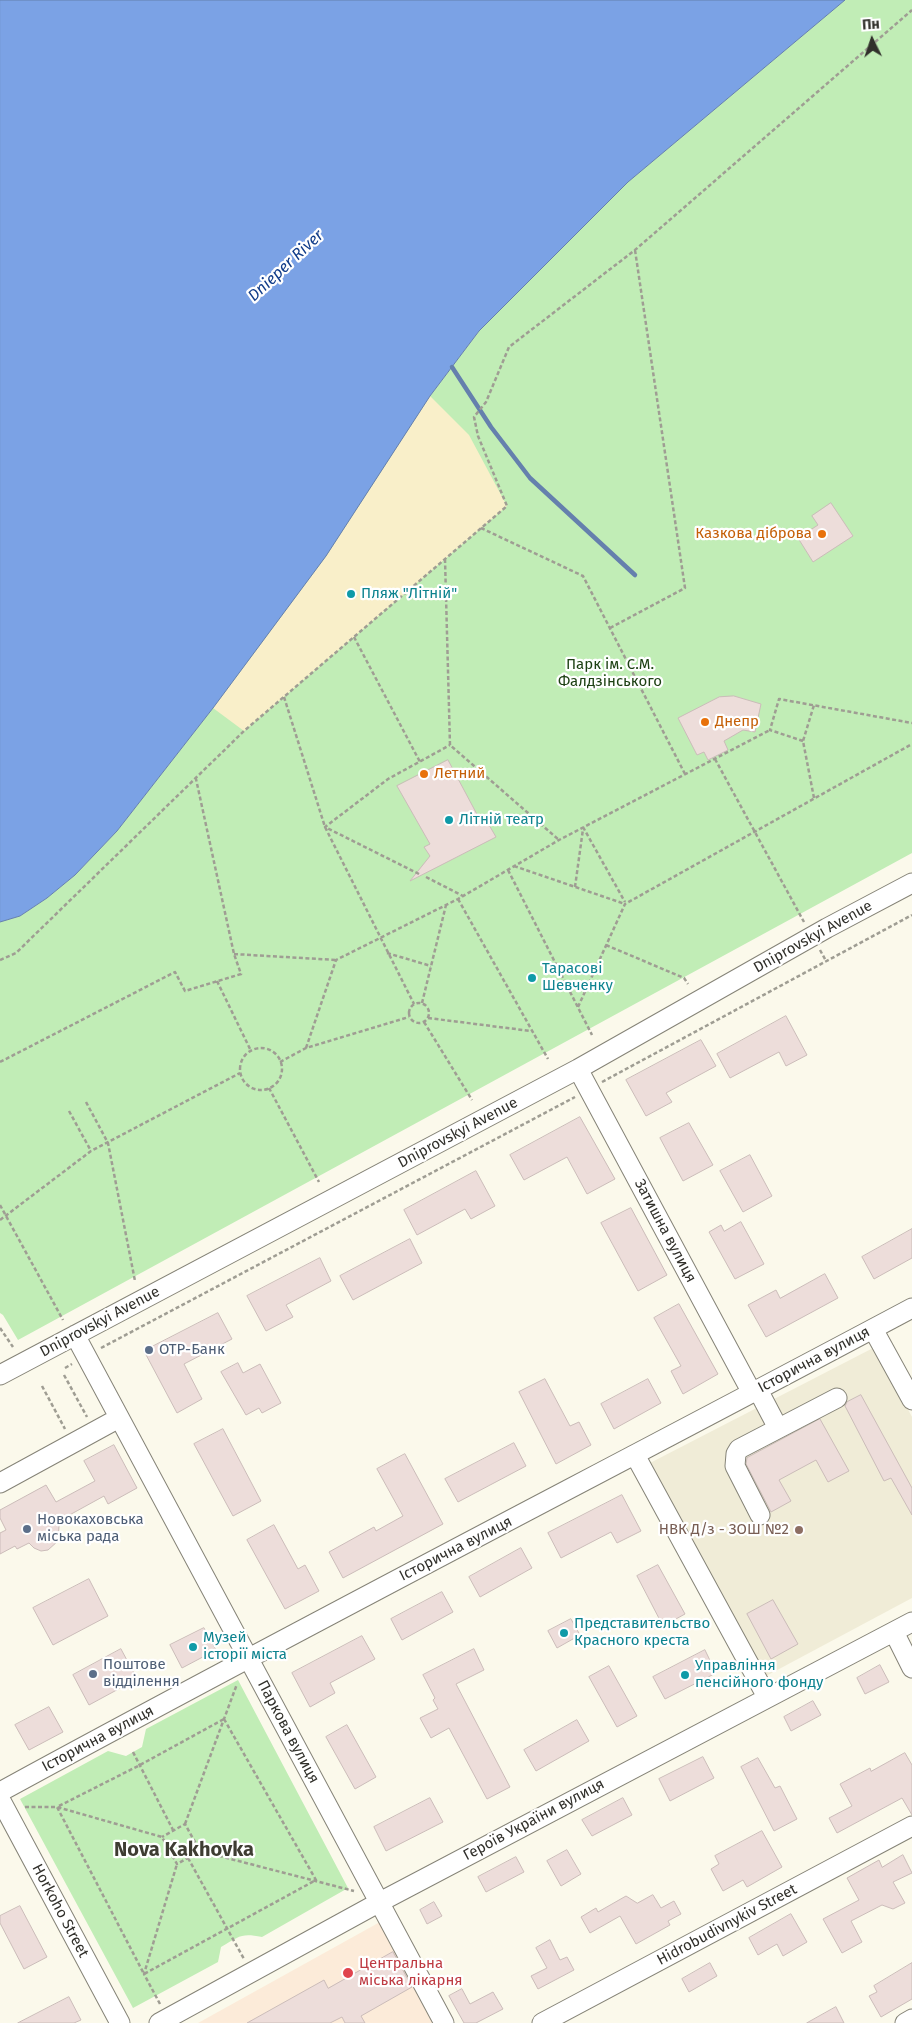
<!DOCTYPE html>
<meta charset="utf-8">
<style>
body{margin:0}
#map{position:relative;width:912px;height:2023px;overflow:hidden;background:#fbf9eb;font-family:"Fira Sans",sans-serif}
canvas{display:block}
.north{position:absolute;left:847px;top:15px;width:50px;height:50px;-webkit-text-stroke:4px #fff;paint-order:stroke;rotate:356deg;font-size:14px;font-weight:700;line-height:20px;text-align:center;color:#31302b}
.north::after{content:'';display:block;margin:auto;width:18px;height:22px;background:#31302b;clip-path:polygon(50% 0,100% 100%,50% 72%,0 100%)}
</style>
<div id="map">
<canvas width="912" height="2023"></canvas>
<div class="north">Пн</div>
</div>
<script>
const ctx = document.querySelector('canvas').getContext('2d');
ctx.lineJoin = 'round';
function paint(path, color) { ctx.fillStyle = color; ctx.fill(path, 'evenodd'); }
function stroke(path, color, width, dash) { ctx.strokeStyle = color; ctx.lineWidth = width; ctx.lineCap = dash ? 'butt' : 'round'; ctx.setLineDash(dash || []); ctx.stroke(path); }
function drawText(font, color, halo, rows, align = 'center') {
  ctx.font = font + ' "Fira Sans",sans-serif'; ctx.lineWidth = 4.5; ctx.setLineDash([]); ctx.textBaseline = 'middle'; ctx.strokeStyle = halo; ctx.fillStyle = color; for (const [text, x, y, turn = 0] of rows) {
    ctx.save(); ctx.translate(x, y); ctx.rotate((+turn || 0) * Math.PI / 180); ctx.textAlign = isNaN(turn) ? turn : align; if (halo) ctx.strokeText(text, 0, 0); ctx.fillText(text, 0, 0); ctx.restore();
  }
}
const built = new Path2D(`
 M875 1347 912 1417V1598L766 1676 650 1463Z`);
const medical = new Path2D(`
 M380 1922 435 2023H198Z`);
const green = new Path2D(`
 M845 0H912V853L18 1340 3 1315 0 1313V922L20 916 47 898 75 875 117 831 213 708 269 631 430 396 479 331 628 182Z
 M238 1680 348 1888 262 1937C241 1933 240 1936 221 1947L218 1962 133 2008 20 1799 108 1751 126 1756 142 1747 146 1729Z`);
const sand = new Path2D(`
 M430 396 469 435 507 506 244 731 213 708 326 556Z`);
const water = new Path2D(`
 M0 0H845L628 182 479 331 430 396 326 556 213 708 117 831 75 875 47 898 20 916 0 922Z`);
const stream = new Path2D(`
 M452 367 491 427 530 478 635 575`);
const building = new Path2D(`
 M831 503 853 536 813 562 798 538 818 525 812 516Z
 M734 696 761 704 755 732 743 730 724 741 728 750 708 760 704 752 697 755 678 718 719 697Z
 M448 760 480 820 485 818 496 837 410 881 430 856 424 847 430 844 397 786Z
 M786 1016 807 1055 786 1066 779 1052 730 1078 717 1054Z
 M701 1040 716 1066 666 1093 672 1102 646 1116 626 1080Z
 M580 1117 615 1179 587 1194 567 1157 524 1180 510 1155Z
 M689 1123 713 1165 683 1181 660 1138Z
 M750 1155 772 1196 743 1212 720 1171Z
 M476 1171 495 1206 471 1219 465 1209 417 1235 404 1210Z
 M631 1208 667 1275 638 1291 601 1223Z
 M741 1222 764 1264 735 1279 709 1232 721 1225 724 1231Z
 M912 1229V1258L874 1279 862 1257Z
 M410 1239 422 1263 353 1300 340 1276Z
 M320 1258 331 1281 286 1305 293 1317 266 1331 247 1296Z
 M825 1274 838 1298 766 1337 748 1305 776 1290 780 1298Z
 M679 1304 718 1374 683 1394 671 1371 681 1366 654 1318Z
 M218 1313 232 1339 184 1364 202 1399 177 1413 144 1351Z
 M238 1363 243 1373 260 1364 281 1403 262 1413 259 1408 246 1415 221 1372Z
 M545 1379 570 1426 579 1422 591 1445 556 1464 519 1392Z
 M648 1379 661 1403 614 1429 601 1404Z
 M861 1395 912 1488V1515L891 1478 884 1481 845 1406 847 1402Z
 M820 1419 849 1471 828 1482 816 1460 779 1480 791 1501 771 1512 746 1464 747 1458Z
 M223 1429 261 1501 233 1516 194 1444Z
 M514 1443 526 1466 458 1502 445 1479Z
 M114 1445 137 1488 108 1504 104 1496 64 1518 66 1523 59 1526 58 1541 48 1550 41 1551 34 1548 29 1543 17 1549 15 1546 0 1554V1533L6 1530 0 1518V1510L46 1485 56 1502 95 1481 84 1461Z
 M405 1454 443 1524 343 1578 329 1552 374 1527 376 1531 403 1516 377 1469Z
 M622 1495 641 1531 617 1543 611 1532 561 1558 548 1533Z
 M274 1525 298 1569 305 1565 319 1591 285 1609 247 1540Z
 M521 1548 532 1568 480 1597 469 1577Z
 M658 1565 685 1614 663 1626 637 1576Z
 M89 1579 108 1616 53 1645 33 1608Z
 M442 1592 453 1612 402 1640 391 1619Z
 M773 1600 798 1644 771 1659 747 1614Z
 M571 1619 580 1635 557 1648 548 1631Z
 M204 1628 216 1650 182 1668 170 1645Z
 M362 1636 375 1659 330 1683 335 1693 310 1707 292 1673Z
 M121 1649 137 1679 89 1705 73 1675Z
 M474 1649 484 1670 456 1684 510 1787 487 1799 449 1728 431 1738 420 1718 438 1709 433 1700 435 1698 423 1675Z
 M705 1650 716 1673 665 1699 653 1677Z
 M880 1665 889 1682 865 1694 857 1678Z
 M609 1666 637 1716 617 1727 589 1677Z
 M813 1701 821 1715 791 1731 784 1717Z
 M49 1707 63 1732 29 1750 15 1725Z
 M577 1720 589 1741 536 1771 524 1750Z
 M347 1725 376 1777 355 1789 326 1737Z
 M905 1753 912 1765V1815L902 1798 837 1833 829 1818 852 1806 840 1784 870 1768 871 1771Z
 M703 1757 714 1778 670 1801 659 1779Z
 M758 1758 775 1788 780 1786 797 1819 774 1831 741 1767Z
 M430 1798 443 1822 386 1851 374 1827Z
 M623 1798 632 1815 592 1836 582 1820Z
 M762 1831 782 1867 747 1887 743 1880 723 1891 711 1869 719 1864 715 1856Z
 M567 1850 581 1874 561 1886 547 1861Z
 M903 1855 912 1873 893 1882 905 1903 893 1909 882 1905 851 1921 862 1942 842 1953 823 1919 859 1900 847 1878 879 1860 882 1867Z
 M516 1857 524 1872 486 1892 478 1877Z
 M653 1895 661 1908 674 1901 681 1914 668 1921 670 1925 636 1944 620 1916 590 1933 581 1917 596 1908 598 1912 626 1896 637 1903Z
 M434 1902 442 1916 427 1924 420 1910Z
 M20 1906 47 1957 24 1969 0 1923V1916Z
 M791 1914 807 1942 783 1956 777 1944 758 1955 749 1938Z
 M550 1940 560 1960 567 1957 574 1970 538 1989 531 1976 547 1968 536 1948Z
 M393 1952 412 1987 361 2016 365 2023H345L342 2017 330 2023H247L324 1980 328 1988Z
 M710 1963 717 1976 689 1992 682 1979Z
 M912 1963V1999L881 2017 869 1996 877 1992 874 1986Z
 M462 1989 470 2004 493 1992 503 2009 476 2023H464L449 1996Z
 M69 1997 81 2020 74 2023H18Z
 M836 2007 844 2023H807Z`);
const path = new Path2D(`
 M481 528 583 576 685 774
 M445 559 450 745 559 840
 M610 628 685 588 635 250
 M354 637 420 762
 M284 697 325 827 414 1004
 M803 741 770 730 779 699 912 723
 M715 759 804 922
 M814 798 803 741 814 705
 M583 827 625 902
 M514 866 625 904
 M508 870 592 1035
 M419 874 325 827 388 779 450 745
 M426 877 463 896
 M575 887 583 829
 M458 899 548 1059
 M606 945 684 978 688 984
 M820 950 826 961
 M387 953 431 966
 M234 954 336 960
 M0 960 16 953 244 731 507 506 478 436 474 417 486 402 509 347 635 250 912 10
 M217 981 251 1051
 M409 1013a10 10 0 1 1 20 0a10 10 0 1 1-20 0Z
 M422 1003 446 905
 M578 1007 625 904 912 744
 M428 1018 531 1031
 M424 1022 472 1100
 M306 1048 336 960 458 899 559 840 770 730
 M240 1069a21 21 0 1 1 42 0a21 21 0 1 1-42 0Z
 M0 1062 175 972 185 991 241 974 234 954 196 779
 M280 1062 306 1048 409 1017
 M602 1082 912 915
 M269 1088 319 1182
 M86 1102 108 1143 135 1281
 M69 1111 91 1151
 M0 1205 63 1320
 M0 1220 91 1151 240 1073
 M0 1328 13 1347
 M101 1348 575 1097
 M65 1368 72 1364
 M64 1375 87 1417
 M42 1386 65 1429
 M224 1719 316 1880 144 1974 57 1807 140 1765Z
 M133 1752 173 1830
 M25 1807H57L162 1837 177 1864 200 1851 185 1824 162 1837
 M185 1824 237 1684
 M200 1851 354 1891
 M188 1858 244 1959
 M160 2004 144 1974 177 1864`);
const minor = new Path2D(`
 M578 1069 752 1393
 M873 1329 912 1400
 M75 1335 444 2023
 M0 1375 578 1069 827 928 912 883
 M758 1390 778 1428
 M635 1455 767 1697
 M0 1483 119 1418
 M760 1515 735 1466 736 1454 739 1449 837 1398
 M894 1632 912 1668
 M0 1792C302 1627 608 1470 912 1308
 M0 1799 120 2023
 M159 2023 378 1903 912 1622
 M542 2023 912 1826
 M905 2023 912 2019`);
const markers = [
 [822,534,5,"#e8710a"],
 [351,594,5,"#0f9aa8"],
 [705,722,5,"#e8710a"],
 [424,774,5,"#e8710a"],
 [449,820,5,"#0f9aa8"],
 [532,978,5,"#0f9aa8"],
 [149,1350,5,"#5c6f8a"],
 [27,1529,5,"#5c6f8a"],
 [799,1530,5,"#8d6e63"],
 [564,1633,5,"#0f9aa8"],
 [193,1647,5,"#0f9aa8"],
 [93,1674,5,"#5c6f8a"],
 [685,1675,5,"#0f9aa8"],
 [348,1973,6,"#e0444e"]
];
const foodNames = [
 ["Казкова дiброва",812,534,"right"],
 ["Днепр",715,722],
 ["Летний",434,774]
];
const cultureNames = [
 ["Пляж \"Літній\"",361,594],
 ["Літній театр",459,820],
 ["Тарасові",542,969],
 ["Шевченку",542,986],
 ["Представительство",574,1624],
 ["Красного креста",574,1641],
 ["Музей",203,1638],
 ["історії міста",203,1655],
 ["Управління",695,1666],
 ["пенсійного фонду",695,1683]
];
const parkNames = [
 ["Парк ім. С.М.",610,665],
 ["Фалдзінського",610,682]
];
const streetNames = [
 ["Dniprovskyi Avenue",813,937,-29],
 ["Dniprovskyi Avenue",458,1133,-28],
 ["Затишна вулиця",665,1231,62],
 ["Dniprovskyi Avenue",100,1322,-28],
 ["Історична вулиця",814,1360,-28],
 ["Історична вулиця",456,1549,-27],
 ["Паркова вулиця",288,1732,62],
 ["Історична вулиця",98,1739,-28],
 ["Героїв України вулиця",534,1820,-28],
 ["Horkoho Street",60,1911,62],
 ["Hidrobudivnykiv Street",727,1925,-28]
];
const serviceNames = [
 ["ОТР-Банк",159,1350],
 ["Новокаховська",37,1520],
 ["міська рада",37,1537],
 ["Поштове",103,1665],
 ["відділення",103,1682]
];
const educationNames = [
 ["НВК Д/з - ЗОШ №2",789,1530]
];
const healthNames = [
 ["Центральна",359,1964],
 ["міська лікарня",359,1981]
];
const waterNames = [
 ["Dnieper River",286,266,-43]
];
const districtNames = [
 ["Nova Kakhovka",184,1850]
];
paint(built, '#f0ecd7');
paint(medical, '#fcebd9');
paint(green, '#c1edb6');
paint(sand, '#f9efc9');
paint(water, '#7ba2e5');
stroke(water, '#6580ad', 1);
stroke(stream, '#6580ad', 4.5);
paint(building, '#edddda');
stroke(building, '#cbbcb9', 1);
stroke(minor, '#858377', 21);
stroke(path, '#9f9d93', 2.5, [4, 2.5]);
stroke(minor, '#fff', 19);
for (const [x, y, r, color] of markers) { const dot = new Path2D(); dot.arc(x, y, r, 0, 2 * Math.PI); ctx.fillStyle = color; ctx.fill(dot); stroke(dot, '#fff', 2); }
drawText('15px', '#c56008', '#fff', foodNames, 'left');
drawText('15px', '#0d838f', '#fff', cultureNames, 'left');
drawText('15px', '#1d4013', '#fff', parkNames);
drawText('15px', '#31302b', '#fff', streetNames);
drawText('15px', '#4e5e75', '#fff', serviceNames, 'left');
drawText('15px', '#785e54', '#fff', educationNames, 'right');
drawText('15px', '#be3a42', '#fff', healthNames, 'left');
drawText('italic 16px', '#103c89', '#fff', waterNames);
drawText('bold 20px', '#3e3c32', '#fff', districtNames);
</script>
